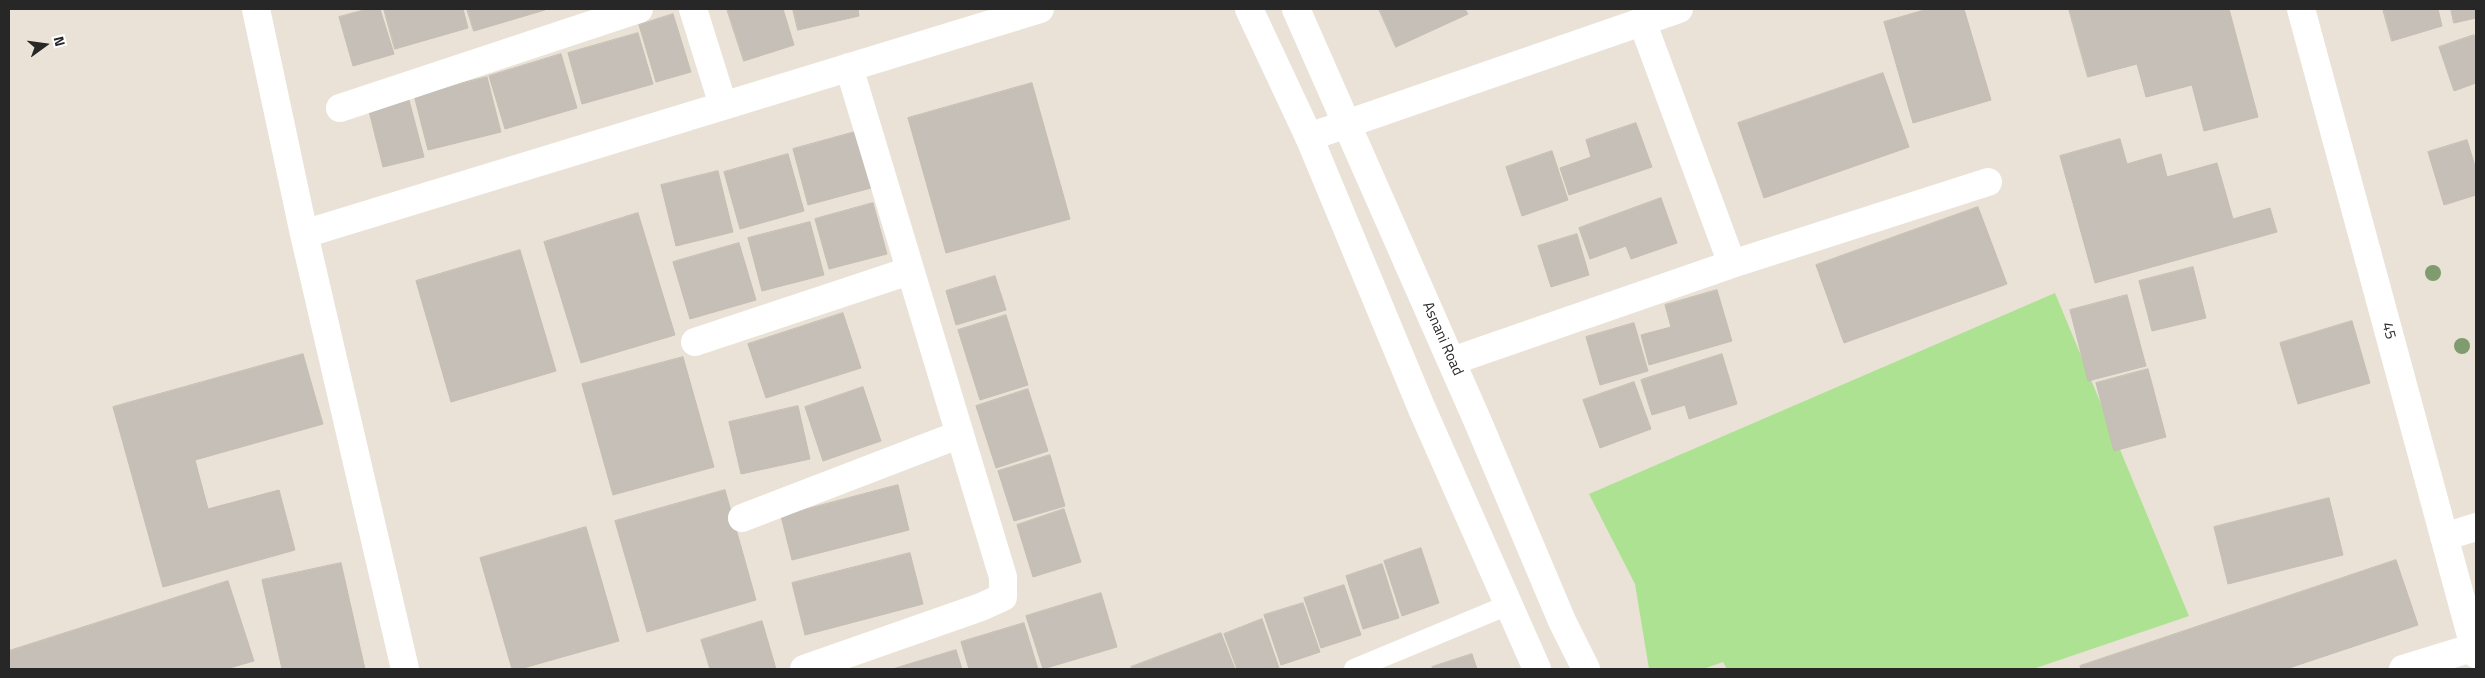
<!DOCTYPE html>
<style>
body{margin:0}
#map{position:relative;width:2485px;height:678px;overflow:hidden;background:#eae2d7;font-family:"Titillium Web",sans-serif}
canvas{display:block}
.frame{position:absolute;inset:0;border:10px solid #272727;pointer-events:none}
.north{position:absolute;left:20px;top:20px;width:50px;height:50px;-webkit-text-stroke:4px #fff;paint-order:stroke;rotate:76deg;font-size:14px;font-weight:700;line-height:20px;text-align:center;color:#272727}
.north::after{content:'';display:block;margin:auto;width:18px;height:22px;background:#272727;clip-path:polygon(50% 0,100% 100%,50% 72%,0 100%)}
</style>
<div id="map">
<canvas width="2485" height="678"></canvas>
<div class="frame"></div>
<div class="north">N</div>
</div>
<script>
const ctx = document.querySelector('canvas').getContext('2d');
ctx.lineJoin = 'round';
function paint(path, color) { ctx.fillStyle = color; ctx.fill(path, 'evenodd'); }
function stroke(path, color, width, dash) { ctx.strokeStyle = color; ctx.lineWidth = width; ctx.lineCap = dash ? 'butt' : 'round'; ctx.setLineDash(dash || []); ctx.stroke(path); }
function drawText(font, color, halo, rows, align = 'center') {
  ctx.font = font + ' "Titillium Web",sans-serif'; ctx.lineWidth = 4.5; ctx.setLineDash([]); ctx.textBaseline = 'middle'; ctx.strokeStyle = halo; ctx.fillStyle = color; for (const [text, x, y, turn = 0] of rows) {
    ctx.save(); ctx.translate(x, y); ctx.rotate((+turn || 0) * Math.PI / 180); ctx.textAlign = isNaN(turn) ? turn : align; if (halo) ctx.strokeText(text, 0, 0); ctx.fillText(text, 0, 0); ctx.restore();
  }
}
const green = new Path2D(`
 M2055 293 2189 616 2033 669H1727L1723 662 1703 669H1649L1635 584 1589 494Z`);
const building = new Path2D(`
 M368 9H380L394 54 353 66 339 17Z
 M384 9H463L468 28 395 49Z
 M467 9H545V10L474 31Z
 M727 9H783L794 45 744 61Z
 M793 9H858L859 16 798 30Z
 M1379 9H1465L1468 14 1396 47Z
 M1928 9H1964L1991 100 1913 123 1884 22Z
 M2069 9H2229L2258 117 2204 131 2192 85 2146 97 2137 64 2088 77Z
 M2383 9H2438L2442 26 2392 41Z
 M2451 9H2476V18L2454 23Z
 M673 14 691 72 656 82 639 25Z
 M638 33 653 84 582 104 568 53Z
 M2474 35 2476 41V83L2454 91 2439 47Z
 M561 54 577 108 505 129 489 76Z
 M1883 73 1909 147 1764 198 1738 123Z
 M487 77 501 132 428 150 414 95Z
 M1032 83 1070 219 946 253 908 118Z
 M409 100 424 157 383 167 369 111Z
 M1636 123 1652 167 1569 195 1560 168 1591 157 1586 140Z
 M855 132 871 188 808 205 793 149Z
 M2120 139 2127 164 2161 154 2167 177 2217 163 2233 219 2270 208 2277 232 2095 283 2060 156Z
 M2467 140 2476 169V195L2444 205 2428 152Z
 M1552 151 1568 200 1522 216 1506 167Z
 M788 154 804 211 740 229 724 172Z
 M718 171 733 232 676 246 661 185Z
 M1661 198 1677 243 1631 259 1626 246 1590 259 1579 228Z
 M873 203 887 254 829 269 815 219Z
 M1978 207 2007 284 1844 343 1816 265Z
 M638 213 675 335 581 363 544 242Z
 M810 222 824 275 762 291 748 238Z
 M1577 234 1589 275 1551 287 1538 246Z
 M739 243 756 300 690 319 673 262Z
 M520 250 556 371 451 402 416 281Z
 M2193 267 2206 318 2152 331 2139 281Z
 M995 276 1006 310 956 325 946 291Z
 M1717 290 1732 341 1649 365 1641 335 1671 327 1665 305Z
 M2127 295 2146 366 2088 381 2070 310Z
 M843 313 861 368 766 398 748 344Z
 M1006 315 1028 385 980 400 958 330Z
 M2352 321 2370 383 2298 404 2280 343Z
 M1634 323 1648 371 1600 385 1586 337Z
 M303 354 323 424 195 460 208 509 279 490 295 550 163 587 113 407Z
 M1722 354 1737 404 1689 419 1685 405 1652 415 1641 380Z
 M683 357 714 467 613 495 582 384Z
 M2148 369 2166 437 2114 451 2096 383Z
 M1634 382 1651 429 1600 448 1583 400Z
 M863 387 881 441 823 461 805 407Z
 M1028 389 1048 451 996 468 976 406Z
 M798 406 810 459 741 474 729 422Z
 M1050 455 1065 506 1014 521 998 471Z
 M898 485 909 530 792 560 781 516Z
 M725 490 756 600 647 632 615 521Z
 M2329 498 2343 555 2228 584 2214 527Z
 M1064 509 1081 562 1033 577 1017 525Z
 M586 527 619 641 520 669H512L480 558Z
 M1421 548 1439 603 1402 616 1384 561Z
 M910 553 923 604 805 635 792 583Z
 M2396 560 2418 625 2286 669H2081L2080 666Z
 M341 563 365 669H282L262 580Z
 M1382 564 1399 618 1363 629 1346 576Z
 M228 581 254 661 226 669H9V651Z
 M1344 585 1361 635 1321 648 1304 598Z
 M1101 593 1117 647 1043 669 1026 616Z
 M1303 603 1320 652 1281 665 1264 615Z
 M1262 619 1279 668 1237 669 1224 634Z
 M762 621 776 669H710L701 640Z
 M1024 623 1038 669H969L961 642Z
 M1221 633 1235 669H1132L1131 667Z
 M956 650 962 669H893Z
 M1472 654 1477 669H1433L1432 667Z`);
const service = new Path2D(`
 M1354 669 1508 605`);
const minor = new Path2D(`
 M256 9 304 234 405 669
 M693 9 723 105
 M2301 9 2476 654
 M1642 21 1732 264 1988 182
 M340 108 639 9
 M1309 137 1679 9
 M304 234 1040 9
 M695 342 909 271
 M1452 361 1732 264
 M742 518 958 435
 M2444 537 2476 527
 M804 669 981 607 1003 597V577L849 67
 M2403 669 2475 647`);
const tertiary = new Path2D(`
 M1249 9 1309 137 1422 409 1537 669
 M1296 9 1478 422 1562 621 1586 669`);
const trees = [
 [2433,273],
 [2462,346]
];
const streetNames = [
 ["45",2388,331,75],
 ["Asnani Road",1442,339,66]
];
paint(green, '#ace292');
paint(building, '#c5bfb7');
stroke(building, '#c5beb1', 1);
stroke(service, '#fff', 20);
stroke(minor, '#fff', 28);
stroke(tertiary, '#fff', 28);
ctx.fillStyle = '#7e9c6e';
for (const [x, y] of trees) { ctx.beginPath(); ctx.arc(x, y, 8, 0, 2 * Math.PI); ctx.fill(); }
drawText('15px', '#272727', '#fff', streetNames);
</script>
